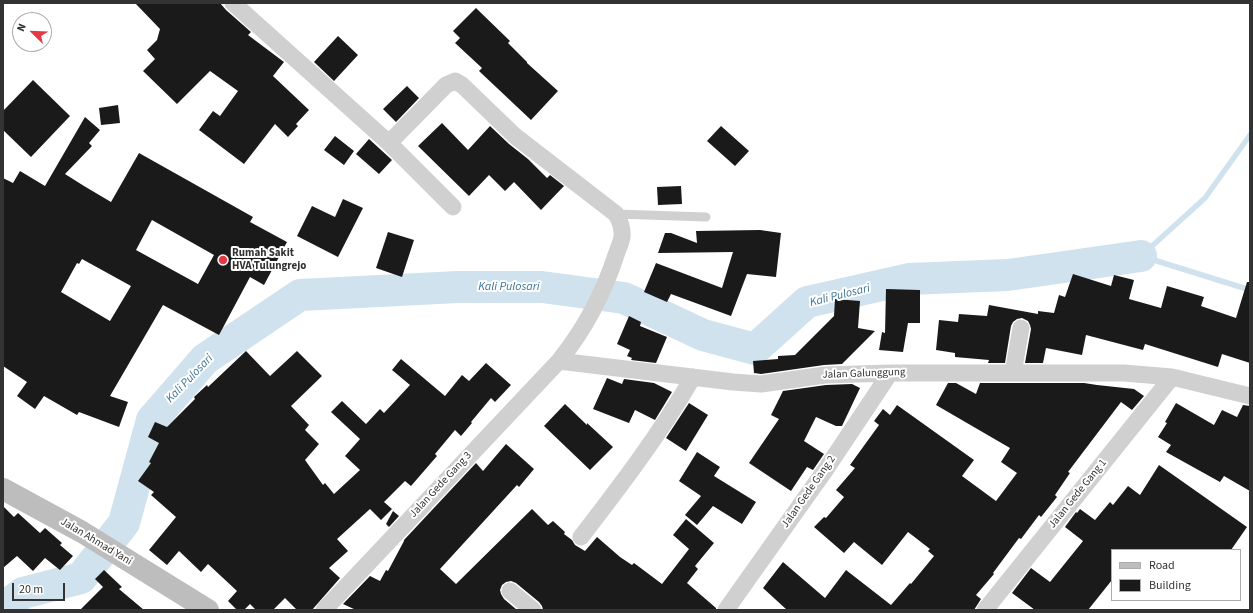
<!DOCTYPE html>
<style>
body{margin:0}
#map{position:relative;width:1253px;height:613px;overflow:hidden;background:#fff;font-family:"Source Sans 3",sans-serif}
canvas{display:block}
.frame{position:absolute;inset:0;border:4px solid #333;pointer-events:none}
.legend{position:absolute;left:1111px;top:549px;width:130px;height:52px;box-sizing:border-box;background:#fff;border:1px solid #adadad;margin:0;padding:5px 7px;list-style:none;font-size:12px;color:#333}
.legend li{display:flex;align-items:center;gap:8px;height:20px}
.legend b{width:20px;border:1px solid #adadad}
.north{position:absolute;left:12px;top:12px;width:40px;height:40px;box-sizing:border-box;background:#fff;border:1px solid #adadad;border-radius:50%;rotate:293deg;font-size:11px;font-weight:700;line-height:16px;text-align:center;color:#333}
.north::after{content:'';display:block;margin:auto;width:14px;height:18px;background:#e63946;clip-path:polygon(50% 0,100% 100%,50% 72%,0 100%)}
.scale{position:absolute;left:12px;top:583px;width:53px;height:18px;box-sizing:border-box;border:2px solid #333;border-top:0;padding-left:5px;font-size:12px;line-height:14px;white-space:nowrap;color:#333;-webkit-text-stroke:3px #fff;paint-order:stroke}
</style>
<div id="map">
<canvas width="1253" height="613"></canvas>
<div class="frame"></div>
<ul class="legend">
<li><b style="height:5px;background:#bdbdbd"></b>Road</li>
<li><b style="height:11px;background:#1a1a1a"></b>Building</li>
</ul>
<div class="north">N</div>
<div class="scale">20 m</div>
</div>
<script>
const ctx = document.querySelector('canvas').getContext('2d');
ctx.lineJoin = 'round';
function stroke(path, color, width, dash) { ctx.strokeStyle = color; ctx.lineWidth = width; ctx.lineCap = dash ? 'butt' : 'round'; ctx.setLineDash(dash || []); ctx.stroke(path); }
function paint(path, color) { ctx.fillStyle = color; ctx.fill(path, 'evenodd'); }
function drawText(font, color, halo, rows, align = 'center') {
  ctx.font = font + ' "Source Sans 3",sans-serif'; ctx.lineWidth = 4; ctx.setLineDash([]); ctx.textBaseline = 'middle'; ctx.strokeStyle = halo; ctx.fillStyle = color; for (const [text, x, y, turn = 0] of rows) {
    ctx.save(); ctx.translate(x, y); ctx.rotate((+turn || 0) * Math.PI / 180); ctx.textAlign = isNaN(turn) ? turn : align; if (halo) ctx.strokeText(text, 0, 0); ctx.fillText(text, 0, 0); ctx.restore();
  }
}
const stream = new Path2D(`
 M1141 256 1205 198 1250 135
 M1141 256 1250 290`);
const river = new Path2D(`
 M3 608 23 593 81 578 124 523 152 420 205 359 300 295 458 287H542L624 298 703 335 755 349 807 302 909 279 1008 275 1141 256`);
const building = new Path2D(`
 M135 3H220L226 10 251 32 248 35 284 62 273 76 309 110 296 124 298 126 288 137 275 124 244 164 199 130 213 111 220 116 238 91 210 71 177 104 143 71 155 59 147 50 157 40 160 29Z
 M476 8 510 41 508 43 527 62V63L558 91 531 120 479 71 482 68 455 43 460 38 453 31Z
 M338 36 358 55 334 81 314 62Z
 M33 80 70 116 31 157 3 130V111Z
 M407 86 419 98 396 122 383 109Z
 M118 105 120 123 101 125 99 108Z
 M85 117 100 130 89 143 92 146 65 174 84 186 111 202 139 153 253 217 250 222 287 242 264 285 250 277 219 335 163 305 110 396 128 402 119 427 79 412 77 415 44 396 35 409 17 396 27 382 3 366V178L13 183 20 171 45 186ZM152 220 214 255 198 284 136 250ZM82 259 131 286 110 321 61 292 77 263 79 264Z
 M442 123 468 150 490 126 509 144 528 159 547 178 550 175 564 186 541 210 514 182 505 191 489 175 469 196 418 146Z
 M721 126 749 151 735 166 707 141Z
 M335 136 354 151 344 165 324 150Z
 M369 139 392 160 379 174 356 154Z
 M681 186 682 204 658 205 657 187Z
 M343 199 363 208 338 257 297 236 312 206 335 217Z
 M760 230 781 233 776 277 747 274 731 316 671 294 667 302 644 292 656 263 722 288 733 252 658 253 665 233H671L697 243 696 231Z
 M388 232 414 240 402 277 376 268Z
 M1073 274 1111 286 1114 275 1134 280 1129 299 1161 308 1167 286 1204 297 1201 306 1236 318 1247 282H1250V363L1222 354 1218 367 1145 344 1143 350 1086 335 1082 355 1046 348 1043 363H1025L1031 329 1030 325 1028 321 1022 318 1017 319 1013 322 1011 326 1005 363H988L989 360 955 357V353L936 350 939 320 958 322 959 314 987 316 989 305 1038 314V311L1054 313 1059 295 1065 297Z
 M886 289 920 290V323H908L903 352 879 350 882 332 885 333Z
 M835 299 860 301 858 328 875 331 842 364 824 365 761 374 754 373 753 361 778 359V356L795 355 834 316Z
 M629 316 641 322 640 326 667 337 656 363 631 360 632 358 627 356 630 350 617 344Z
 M246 351 270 376 297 351 322 376 291 406 309 425 305 430 319 444 305 460 323 485 325 483 334 494 360 470 345 456 360 439 331 412 342 401 366 424 380 409 384 413 410 385 392 370 401 359 445 396 462 375 469 381 486 363 511 385 495 402 491 398 471 422 472 423 461 436 455 430 435 454 437 456 411 486 405 481 384 502 392 509 381 520 370 509 337 539 348 551 329 568 340 578 312 610H297L285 598 273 610H256L250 604 244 610H237L228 601 237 591 208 564 201 572 179 551 167 565 149 550 176 517 151 495 154 492 138 481 151 463 149 462 159 443 148 437 155 422 167 427 195 399 194 397 207 385 208 387Z
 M607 378 622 384 624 379 654 383 672 392 655 420 635 410 629 423 593 409Z
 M948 383H956L976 394 980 383H1084L1097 385 1107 393 1097 385 1134 389 1144 396 1132 410 1121 402 1068 472 1070 473 1055 495 1057 497 1041 517 1039 515 1021 539 1019 538 993 573 994 574 976 595 981 599 974 610H787L763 588 783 562 825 598 846 570 891 605 910 583 911 584 934 556 928 551 930 549 908 532 882 565 854 542 844 553 814 527 824 517 826 518 844 497 836 490 855 468 850 465 879 425 874 421 883 409 890 415 897 405 974 460 962 476 996 501 1017 473 1001 462 1010 448 936 405Z
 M852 384 860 388 842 426H836L816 417 804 441 824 454 813 470 807 467 791 491 749 463 779 419 771 415 783 391 826 385Z
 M689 403 708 415 686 451 666 438Z
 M1176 403 1214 425 1222 410 1237 417 1243 405 1250 406V491L1224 476 1220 482 1166 452 1171 445 1158 437 1167 423 1165 422Z
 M565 404 587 425V423L613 447 590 470 544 426Z
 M506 444 534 469 519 487 517 485 440 569 456 584 532 509 548 525 553 521 565 532 564 534 572 540 575 545 585 551 597 537 620 557 632 565 634 563 662 584 689 549 673 535 686 519 714 543 695 566 698 569 687 583 716 608V610H543L542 606 539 602 516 583 511 581 506 582 502 585 500 590 501 594 504 599 517 610H356L343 604 370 576 380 581 386 570 388 571 404 541V540L476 463 483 471Z
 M697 452 720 467 714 476 756 502 742 524 713 506 697 525 685 515 701 496 679 481Z
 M1159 465 1247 527 1231 550H1112V580L1088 610H1035L1012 593 1031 568 1050 582 1083 541 1065 527 1076 512 1077 513 1080 509 1095 520 1110 502 1113 505 1128 486 1140 495Z
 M3 506 14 517 18 513 40 533 45 528 62 543 60 545 73 556 60 570 45 558 33 571 17 556 3 568Z
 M393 511 399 516 389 527 386 524Z
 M104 570 122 587 119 589 144 610H80L103 587 95 579Z`);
const service = new Path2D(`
 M616 214 706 217`);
const minor = new Path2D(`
 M233 3 389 143 446 85 455 81 462 85 515 136 616 214C620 221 623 228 622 237 621 243 618 249 616 255 604 292 584 330 559 361L324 610
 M389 143 453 207
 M559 361 733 382 761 384 825 375 890 373H1124L1172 377 1250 396
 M1013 373 1021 328
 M581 537C621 485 660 434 693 377
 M510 591 533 610
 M726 610 826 469 890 373
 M985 610 1172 377`);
const secondary = new Path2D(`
 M3 489 82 532 208 610`);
const markers = [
 [223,260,5,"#e63946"]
];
const poiNames = [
 ["Rumah Sakit",232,254],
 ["HVA Tulungrejo",232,267]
];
const streetNames = [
 ["Jalan Galunggung",864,374,-2],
 ["Jalan Gede Gang 3",441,485,-47],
 ["Jalan Gede Gang 2",809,492,-55],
 ["Jalan Gede Gang 1",1078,494,-51],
 ["Jalan Ahmad Yani",96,542,31]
];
const waterNames = [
 ["Kali Pulosari",509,287],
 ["Kali Pulosari",840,296,-14],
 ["Kali Pulosari",190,379,-46]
];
stroke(stream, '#cfe2ee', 5.5);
stroke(river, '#cfe2ee', 32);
paint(building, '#1a1a1a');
stroke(service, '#d0d0d0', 9);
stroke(minor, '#d0d0d0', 17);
stroke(secondary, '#bdbdbd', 22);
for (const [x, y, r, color] of markers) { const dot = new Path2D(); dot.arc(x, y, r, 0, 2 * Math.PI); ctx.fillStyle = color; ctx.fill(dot); stroke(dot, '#fff', 1.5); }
drawText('bold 11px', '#333', '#fff', poiNames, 'left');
drawText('11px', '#333', '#fff', streetNames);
drawText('italic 12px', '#3f7597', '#fff', waterNames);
</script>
